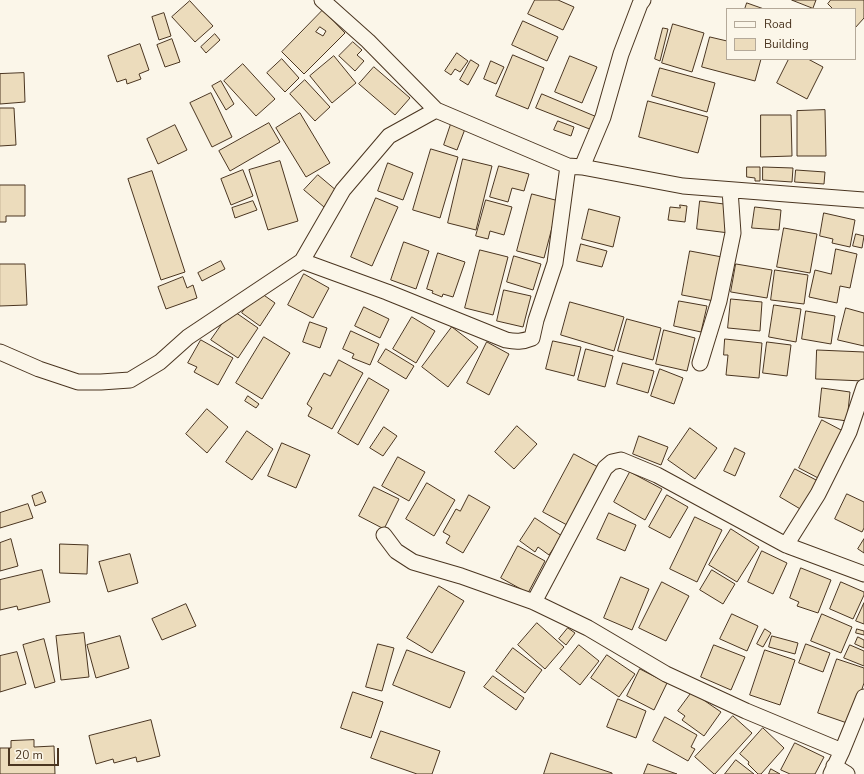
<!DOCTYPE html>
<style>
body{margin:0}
#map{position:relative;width:864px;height:774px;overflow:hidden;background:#fbf6e9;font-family:"Nunito Sans",sans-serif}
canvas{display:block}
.legend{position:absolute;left:726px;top:8px;width:130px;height:52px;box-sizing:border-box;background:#fbf6e9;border:1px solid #b4a999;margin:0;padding:5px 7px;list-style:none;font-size:12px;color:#4a3520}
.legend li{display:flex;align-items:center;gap:8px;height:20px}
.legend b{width:20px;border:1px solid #b4a999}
.scale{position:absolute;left:8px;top:748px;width:51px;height:18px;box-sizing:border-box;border:2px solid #4a3520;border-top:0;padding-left:5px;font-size:12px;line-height:14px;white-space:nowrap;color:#4a3520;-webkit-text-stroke:3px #fbf6e9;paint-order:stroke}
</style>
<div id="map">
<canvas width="864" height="774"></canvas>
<ul class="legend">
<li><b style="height:5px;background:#fbf6e9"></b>Road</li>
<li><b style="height:11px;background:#ecdcbc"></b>Building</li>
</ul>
<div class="scale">20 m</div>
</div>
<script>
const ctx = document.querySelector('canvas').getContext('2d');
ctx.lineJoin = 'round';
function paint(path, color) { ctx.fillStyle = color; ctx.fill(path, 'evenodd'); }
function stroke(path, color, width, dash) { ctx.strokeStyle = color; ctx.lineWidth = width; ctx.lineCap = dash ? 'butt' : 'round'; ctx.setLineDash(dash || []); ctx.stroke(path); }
const building = new Path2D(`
 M535 0H558L574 7 563 30 528 14Z
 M792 0H816L813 8Z
 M831 0H864V18L855 28V9H833L828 4Z
 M190 1 213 26 195 42 172 17Z
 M747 3 764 9H745Z
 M323 10 345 33 304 74 282 52ZM320 27 326 31 323 36 316 32Z
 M164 13 171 36 159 40 152 17Z
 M523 21 558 37 547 61 512 45Z
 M673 24 704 33 692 72 662 63Z
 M663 28 668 29 660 61 655 59Z
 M215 34 220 40 206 53 201 47Z
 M710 37 727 41V59H761L755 81 702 67Z
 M172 39 180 62 165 67 157 45Z
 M353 42 362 50 357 55 364 61 355 71 339 56Z
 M140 44 149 70 139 74 141 79 127 84 126 79 117 82 108 56Z
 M457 53 468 61 460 72 455 69 451 75 445 71Z
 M513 55 544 68 528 109 496 96Z
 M334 56 356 83 332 103 310 76Z
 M570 56 597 67 582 103 555 92Z
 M282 59 299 78 285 92 267 73Z
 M789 59H808L823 67 807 99 777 83Z
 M471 60 479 65 468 85 460 80Z
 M491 61 504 67 496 84 484 79Z
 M243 64 275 99 256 116 224 81Z
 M374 67 410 98 395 115 359 84Z
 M660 68 715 83 707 112 652 96Z
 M24 73 25 102 0 104V74Z
 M305 80 330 107 315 121 290 94Z
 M221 81 234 104 226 110 212 86Z
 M211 93 232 137 212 147 190 103Z
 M542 94 597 117 592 130 536 108Z
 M648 101 708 117 698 153 639 137Z
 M0 108H14L16 145 0 146Z
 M825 110 826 156H797V111Z
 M300 113 330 163 306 177 276 128Z
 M761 115H791L792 156 761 157Z
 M558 121 574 127 571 136 554 130Z
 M269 123 280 142 230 171 219 151Z
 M451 124 465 129 457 150 444 145Z
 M175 125 187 150 158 164 147 139Z
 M431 149 458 157 440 218 413 210Z
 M463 159 492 166 476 230 448 223Z
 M280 161 298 221 268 230 249 170Z
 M388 163 413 173 403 200 378 191Z
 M499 166 529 174 524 191 512 188 508 202 490 197Z
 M747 167H760V181H755V178L747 177Z
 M763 167 793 168 792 182 763 180Z
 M243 170 253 196 231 205 221 179Z
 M796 170 825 172 824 184 795 182Z
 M152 171 185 272 161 280 128 179Z
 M318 175 337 191 324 207 304 190Z
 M0 185H25V216H6V222H0Z
 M532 194 559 201 544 258 517 251Z
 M376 198 398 207 372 266 351 257Z
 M486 200 512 207 504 235 490 231 488 239 476 236Z
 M253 201 257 210 235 218 232 208Z
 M700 201 732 205 729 233 697 229Z
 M680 205 687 206 685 222 668 220 670 207 680 208Z
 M755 207 781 210 779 230 752 228Z
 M589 209 620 217 613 247 582 239Z
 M824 213 855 220 850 247 832 243 833 239 820 236Z
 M784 228 817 234 810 273 777 267Z
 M856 234 864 236 862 248 853 246Z
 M404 242 429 251 416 289 391 280Z
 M581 244 607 251 602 267 577 261Z
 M836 249 857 254 850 288 840 286 837 303 809 297 815 270 831 274Z
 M480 250 508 257 493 315 465 308Z
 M690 251 722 257 714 301 682 295Z
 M438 253 465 262 453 297 443 294 442 297 432 293 433 291 427 289Z
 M514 256 541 264 533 290 507 282Z
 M221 261 225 269 202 281 198 273Z
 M0 264H25L27 305 0 306Z
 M736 264 772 270 767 298 731 292Z
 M775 270 808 275 804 304 771 300Z
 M304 274 329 288 313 318 288 305Z
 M183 277 187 288 193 285 197 298 166 309 158 287Z
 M504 290 531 296 523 327 497 321Z
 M258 291 275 303 260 326 242 313Z
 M731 299 762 302 760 331 728 328Z
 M679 301 707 306 701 332 674 326Z
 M570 302 624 317 614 351 561 335Z
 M774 305 801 309 796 342 769 337Z
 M364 307 389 319 380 338 355 326Z
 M846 308 864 313V346L838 340Z
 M232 310 258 328 238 358 211 340Z
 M806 311 835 316 831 344 802 339Z
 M412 317 435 331 416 363 393 349Z
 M627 319 661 328 653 360 618 351Z
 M310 322 327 328 320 348 303 342Z
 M452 327 478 347 448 387 422 367Z
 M664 330 695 338 687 371 656 364Z
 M351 331 379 344 370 365 352 358 354 354 343 349Z
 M264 337 290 353 262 399 236 383Z
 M725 339 762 343 759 378 726 375 728 355H724Z
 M201 340 233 358 218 385 194 372 197 367 188 363Z
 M553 341 581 347 574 376 546 369Z
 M487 342 509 354 489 395 467 383Z
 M767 342 791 345 787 376 763 373Z
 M386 349 414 366 406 379 378 362Z
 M586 349 613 356 605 387 578 380Z
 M817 350 864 352V381L816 379Z
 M339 360 363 373 332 429 308 416 312 408 307 404 324 373 330 376Z
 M623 363 654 371 648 393 617 384Z
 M660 369 683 378 674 404 651 396Z
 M369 378 389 390 358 445 338 433Z
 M822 388 850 392 847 421 819 417Z
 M248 396 259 404 256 408 245 401Z
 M207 409 228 427 207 453 186 434Z
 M822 420 843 431 820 479 799 468Z
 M517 426 537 444 514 469 495 452Z
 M384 427 397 436 383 456 370 448Z
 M690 428 717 448 695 479 668 460Z
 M247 431 273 449 252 480 226 462Z
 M639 436 668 447 661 465 633 454Z
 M282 443 310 455 296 488 268 476Z
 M735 448 745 453 735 476 724 471Z
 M574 454 598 467 567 525 543 512Z
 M398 457 425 472 409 501 382 486Z
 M795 469 818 481 802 510 780 497Z
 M630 472 662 489 645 520 614 502Z
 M427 483 455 500 434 536 406 519Z
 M374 487 399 499 384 529 359 516Z
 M42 492 46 502 35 506 32 496Z
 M847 494 864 502V528L862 532 835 519Z
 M469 495 490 507 463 553 446 543 450 536 443 532 456 509 460 511Z
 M667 495 688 507 670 538 649 527Z
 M28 504 33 518 0 528V513Z
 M609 513 636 525 625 551 597 539Z
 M695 517 722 530 697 582 670 569Z
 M535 518 562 536 549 555 538 547 535 552 520 541Z
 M731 529 759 547 737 582 709 565Z
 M11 539 18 566 0 571V543Z
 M864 539V553L858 549Z
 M60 544 88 545 87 574 60 573Z
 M518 546 545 561 528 593 501 578Z
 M762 551 787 563 773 594 748 582Z
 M130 554 138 583 108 592 99 562Z
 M801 568 831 580 818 613 797 606 799 602 790 598Z
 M42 570 50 602 18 610 17 606 0 610V580Z
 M712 570 735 584 723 604 700 590Z
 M621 577 649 589 632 630 604 618Z
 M662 582 689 596 666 641 639 628Z
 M841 582 864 592V595L853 619 830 609Z
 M439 586 464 601 432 653 407 638Z
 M864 603V624L856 621Z
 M186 604 196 626 162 640 152 619Z
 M732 614 758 626 747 651 720 639Z
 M822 614 852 627 841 653 811 641Z
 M537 623 564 647 545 669 518 645Z
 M568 628 575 633 566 645 559 639Z
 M765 629 771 633 763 647 757 644Z
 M857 629 864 631V635L856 633Z
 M84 633 89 677 61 680 56 636Z
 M120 636 129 668 96 678 87 645Z
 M772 636 798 643 795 654 769 647Z
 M858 637 864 640V648L855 644Z
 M44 639 55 682 35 688 23 645Z
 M378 644 394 648 382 691 366 687Z
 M806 644 830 653 823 672 799 663Z
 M579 645 599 661 580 685 560 669Z
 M714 645 745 657 731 690 701 677Z
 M850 645 864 651V666L844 658Z
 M513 648 542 670 525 693 496 671Z
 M407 650 465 672 450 708 393 685Z
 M765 650 795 660 780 705 750 695Z
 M17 652 26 684 0 692V656Z
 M607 655 635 674 619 697 591 678Z
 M837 659 864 668V683L850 724 818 713Z
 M640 669 667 683 654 710 627 696Z
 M493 676 524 698 516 710 484 687Z
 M353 692 383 702 371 738 341 728Z
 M692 692 721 712 704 736 682 720 685 716 678 711Z
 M618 699 646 711 636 738 607 727Z
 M733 716 752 733 715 774H714L695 757Z
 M665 717 697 735 691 747 695 749 688 761 653 741Z
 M151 720 160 756 137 762 136 757 114 763 113 759 96 764 89 736Z
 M763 728 784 748 761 774H758L748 764 749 762 740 754Z
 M381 731 440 751 432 774H417L371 758Z
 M34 740V747L54 746 55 774H0V748H11V741Z
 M795 743 824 757 815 774H790L781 770Z
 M551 753 612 773V774H544Z
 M736 760 754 774H725Z
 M648 764 677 774H644Z
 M771 769 780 774H769Z`);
const street = new Path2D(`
 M322 0 368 41 436 110 568 166 582 167 683 186 864 200
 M582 167 603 117 621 54 640 4 643 0
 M302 261 387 292 506 340C516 342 522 342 532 338L536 320 555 263 568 166
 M0 352 39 369 78 382H101L130 380 160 362 188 337 302 261 343 190 389 136 436 110
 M700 363 719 301 733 233 730 190
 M384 535 396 551 413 562 461 576 534 602 588 628 666 674 746 711 842 751
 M786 545 818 494 849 432 864 387
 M534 602 605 468 612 462 621 460 657 475 786 545 864 574
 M834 766 847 774
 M831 774 842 751 864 697`);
paint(building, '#ecdcbc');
stroke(building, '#4a3520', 1);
stroke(street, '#4a3520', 17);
stroke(street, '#fbf6e9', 15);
</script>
